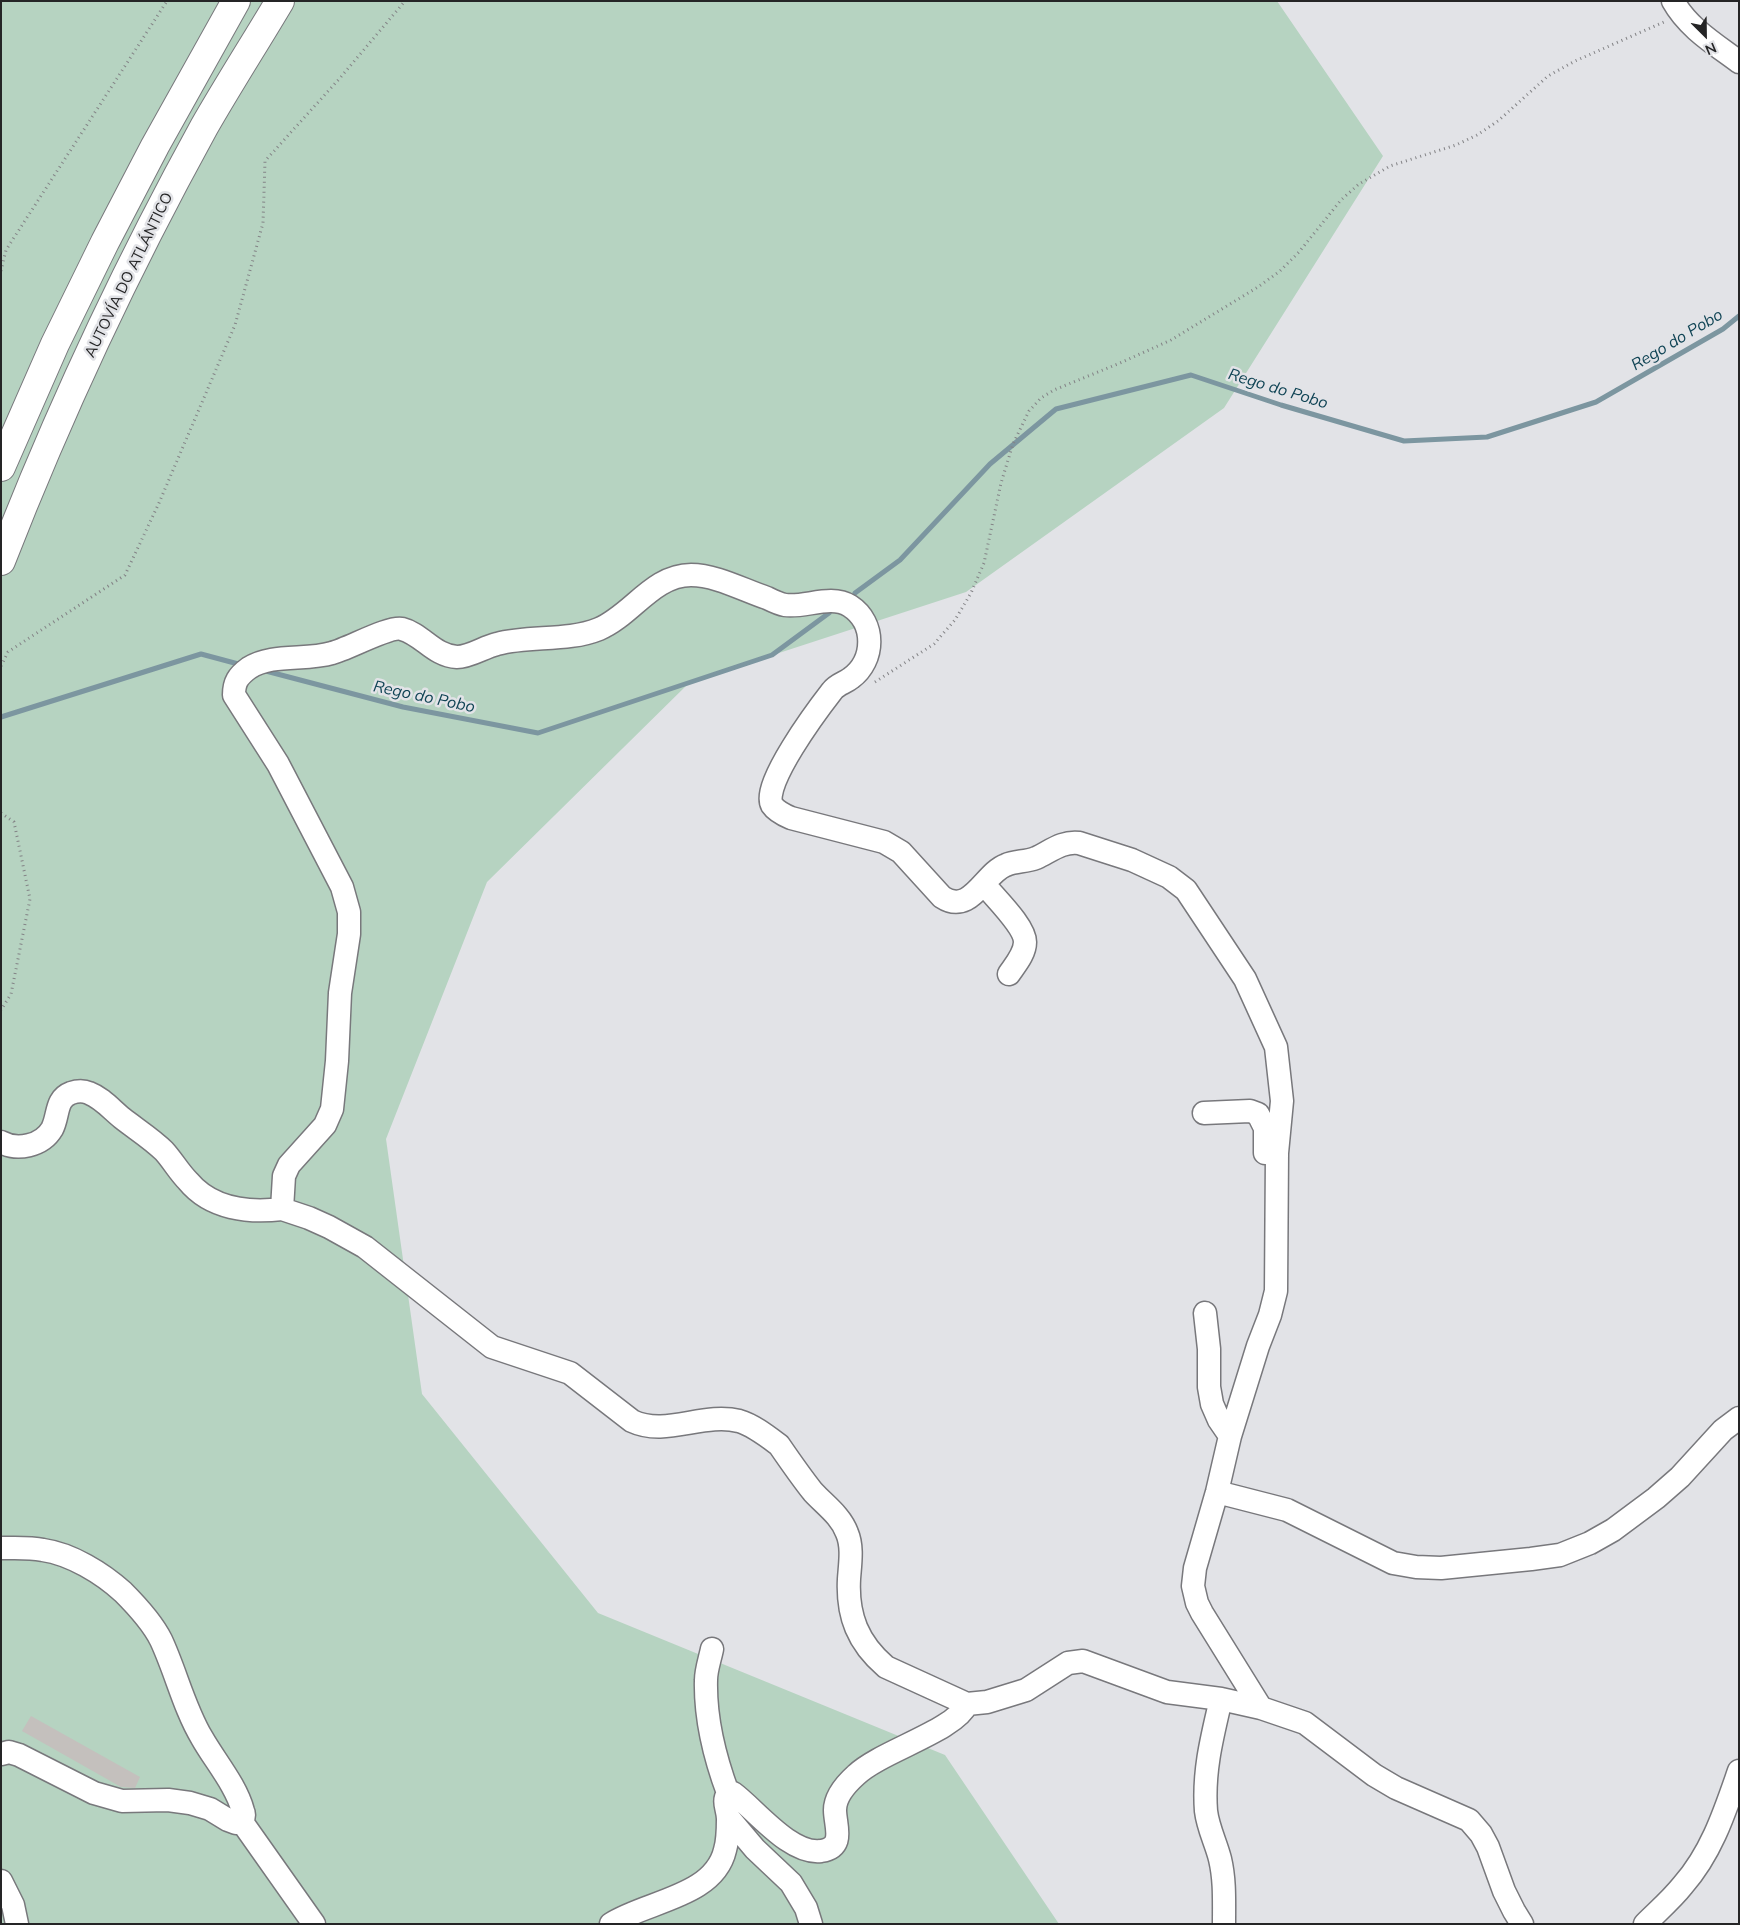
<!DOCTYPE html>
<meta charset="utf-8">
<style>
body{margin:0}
#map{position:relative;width:1740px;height:1925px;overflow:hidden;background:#e2e3e7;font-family:Mulish,sans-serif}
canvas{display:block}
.frame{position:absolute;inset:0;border:2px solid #252526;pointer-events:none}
.north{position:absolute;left:1680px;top:10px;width:50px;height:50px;-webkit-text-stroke:4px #e2e3e7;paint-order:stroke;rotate:157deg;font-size:14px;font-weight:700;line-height:20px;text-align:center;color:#252526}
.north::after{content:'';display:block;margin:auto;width:18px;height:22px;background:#252526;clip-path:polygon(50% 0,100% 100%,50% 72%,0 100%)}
</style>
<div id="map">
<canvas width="1740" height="1925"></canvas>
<div class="frame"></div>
<div class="north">N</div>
</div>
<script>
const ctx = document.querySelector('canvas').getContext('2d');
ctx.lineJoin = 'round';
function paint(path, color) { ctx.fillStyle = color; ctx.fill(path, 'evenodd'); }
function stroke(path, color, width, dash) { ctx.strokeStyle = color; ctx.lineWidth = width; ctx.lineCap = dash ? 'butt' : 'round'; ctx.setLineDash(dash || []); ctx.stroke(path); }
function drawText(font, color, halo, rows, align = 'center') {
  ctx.font = font + ' Mulish,sans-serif'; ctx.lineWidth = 5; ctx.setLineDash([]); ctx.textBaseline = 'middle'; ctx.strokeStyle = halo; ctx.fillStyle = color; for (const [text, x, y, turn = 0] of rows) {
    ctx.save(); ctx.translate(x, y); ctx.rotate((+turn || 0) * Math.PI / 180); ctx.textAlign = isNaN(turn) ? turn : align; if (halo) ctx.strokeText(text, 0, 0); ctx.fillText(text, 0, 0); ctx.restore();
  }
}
const green = new Path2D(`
 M1 1H1277L1383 156 1224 408 966 592 690 682 487 882 386 1139 422 1394 598 1613 945 1755 1059 1924H1Z`);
const stream = new Path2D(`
 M855 593 900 560 990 464 1056 409 1191 375 1281 405 1404 441 1487 437 1596 402 1723 329 1739 316
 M262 670 403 707 538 733 772 655 829 613
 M1 717 201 654 242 665`);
const building = new Path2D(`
 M31 1716 140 1777 135 1788 121 1787 22 1731Z`);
const path = new Path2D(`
 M1 271 6 250 167 1
 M1 666 8 652 125 575 159 503 235 325 263 223 265 161 340 78 405 1
 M875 682 934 644 955 620 971 593 984 563 1001 483 1013 444 1029 411 1041 398 1054 390 1120 363 1171 340 1258 287 1280 271 1299 252 1341 200 1359 184 1390 166 1456 145 1477 135 1498 121 1548 76 1575 61 1664 22
 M1 813 14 822 30 899 11 994 1 1010`);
const minor = new Path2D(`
 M1673 1C1688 28 1715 44 1739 62
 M984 884C994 897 1025 926 1025 942 1025 954 1015 965 1009 974
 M1204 1113 1250 1111 1258 1114 1265 1128V1153
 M1 1142C17 1151 42 1146 52 1129 59 1116 55 1099 71 1093 77 1091 82 1090 89 1093 102 1098 111 1109 122 1118 136 1129 152 1139 164 1151 173 1161 179 1172 188 1181 211 1209 249 1213 282 1209
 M1205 1313 1209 1349V1387L1212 1404 1219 1420 1230 1436
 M1217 1492 1287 1510 1393 1563 1416 1567 1441 1568 1531 1559 1560 1555 1590 1543 1613 1530 1656 1498 1680 1477 1723 1430 1739 1418
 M1 1548C15 1548 29 1547 43 1550 71 1554 102 1573 123 1592 137 1606 152 1622 161 1640 176 1672 184 1708 202 1738 215 1761 236 1785 243 1811 245 1815 244 1818 242 1822L236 1823 228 1820 210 1809 190 1803 168 1800 122 1801 94 1793 19 1755 9 1752 1 1754
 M712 1649C710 1659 706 1670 706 1680 705 1718 715 1758 728 1793
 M1221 1699C1212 1737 1203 1772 1206 1811 1208 1828 1216 1843 1220 1859 1225 1880 1224 1901 1224 1923
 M1261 1708 1202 1613 1197 1603 1193 1586 1195 1568 1217 1492 1230 1436 1258 1346 1270 1315 1276 1291 1277 1153 1282 1101 1276 1047 1245 979 1186 890 1169 877 1132 860 1079 843C1062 841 1051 851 1036 858 1026 862 1015 861 1006 865 984 873 971 916 942 897L901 852 884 842 791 818C784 815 776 811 772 805 761 785 818 709 832 691 837 684 845 683 851 678 875 660 876 623 850 606 831 594 805 608 785 605 779 604 773 601 767 598 743 590 716 575 691 575 653 575 632 615 599 629 567 642 530 635 497 644 484 647 470 657 457 657 434 656 422 634 402 629 389 626 348 649 332 653 306 661 272 653 249 668 238 676 234 682 234 695L278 764 342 887 349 912V934L340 993 337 1061 332 1109 325 1125 289 1165 284 1176 282 1209 309 1218 329 1227 365 1247 492 1347 570 1373 632 1421C666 1437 703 1412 739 1421 753 1425 767 1436 779 1445 790 1461 801 1477 813 1492 825 1505 841 1516 847 1533 853 1547 850 1564 849 1579 847 1616 858 1643 886 1667L967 1704 987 1702 1026 1690 1068 1663 1083 1661 1167 1692 1221 1699 1261 1708 1305 1723 1374 1775 1396 1788 1469 1820 1481 1834 1488 1847 1504 1891 1514 1911 1522 1924
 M728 1817 755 1849 791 1883 806 1908 811 1924
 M242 1822 314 1924
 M1 1881 13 1905 17 1924
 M611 1924C647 1901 714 1897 725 1850 728 1840 728 1829 728 1819 728 1809 722 1802 728 1793H733C755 1809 790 1855 821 1851 846 1847 835 1826 835 1810 835 1796 846 1784 856 1775 881 1751 955 1731 967 1704
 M1645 1924C1658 1911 1672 1899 1683 1885 1712 1852 1725 1811 1739 1771`);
const highway = new Path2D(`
 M1 467 55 344 105 242 155 146 236 1
 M1 561C59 412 127 267 204 127 228 85 255 43 280 1`);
const streetNames = [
 ["AUTOVÍA DO ATLÁNTICO",129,275,-64]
];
const waterNames = [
 ["Rego do Pobo",1677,340,-31],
 ["Rego do Pobo",1278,389,17],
 ["Rego do Pobo",424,697,12]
];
paint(green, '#b6d3c1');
stroke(stream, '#7c96a0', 5);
paint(building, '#c4c0bd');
stroke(minor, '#78787c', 25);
stroke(highway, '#78787c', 30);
stroke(path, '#838386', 3, [1, 4]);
stroke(minor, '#fff', 22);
stroke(highway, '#fff', 28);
drawText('15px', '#252526', '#e2e3e7', streetNames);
drawText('italic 16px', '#104455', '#e2e3e7', waterNames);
</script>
